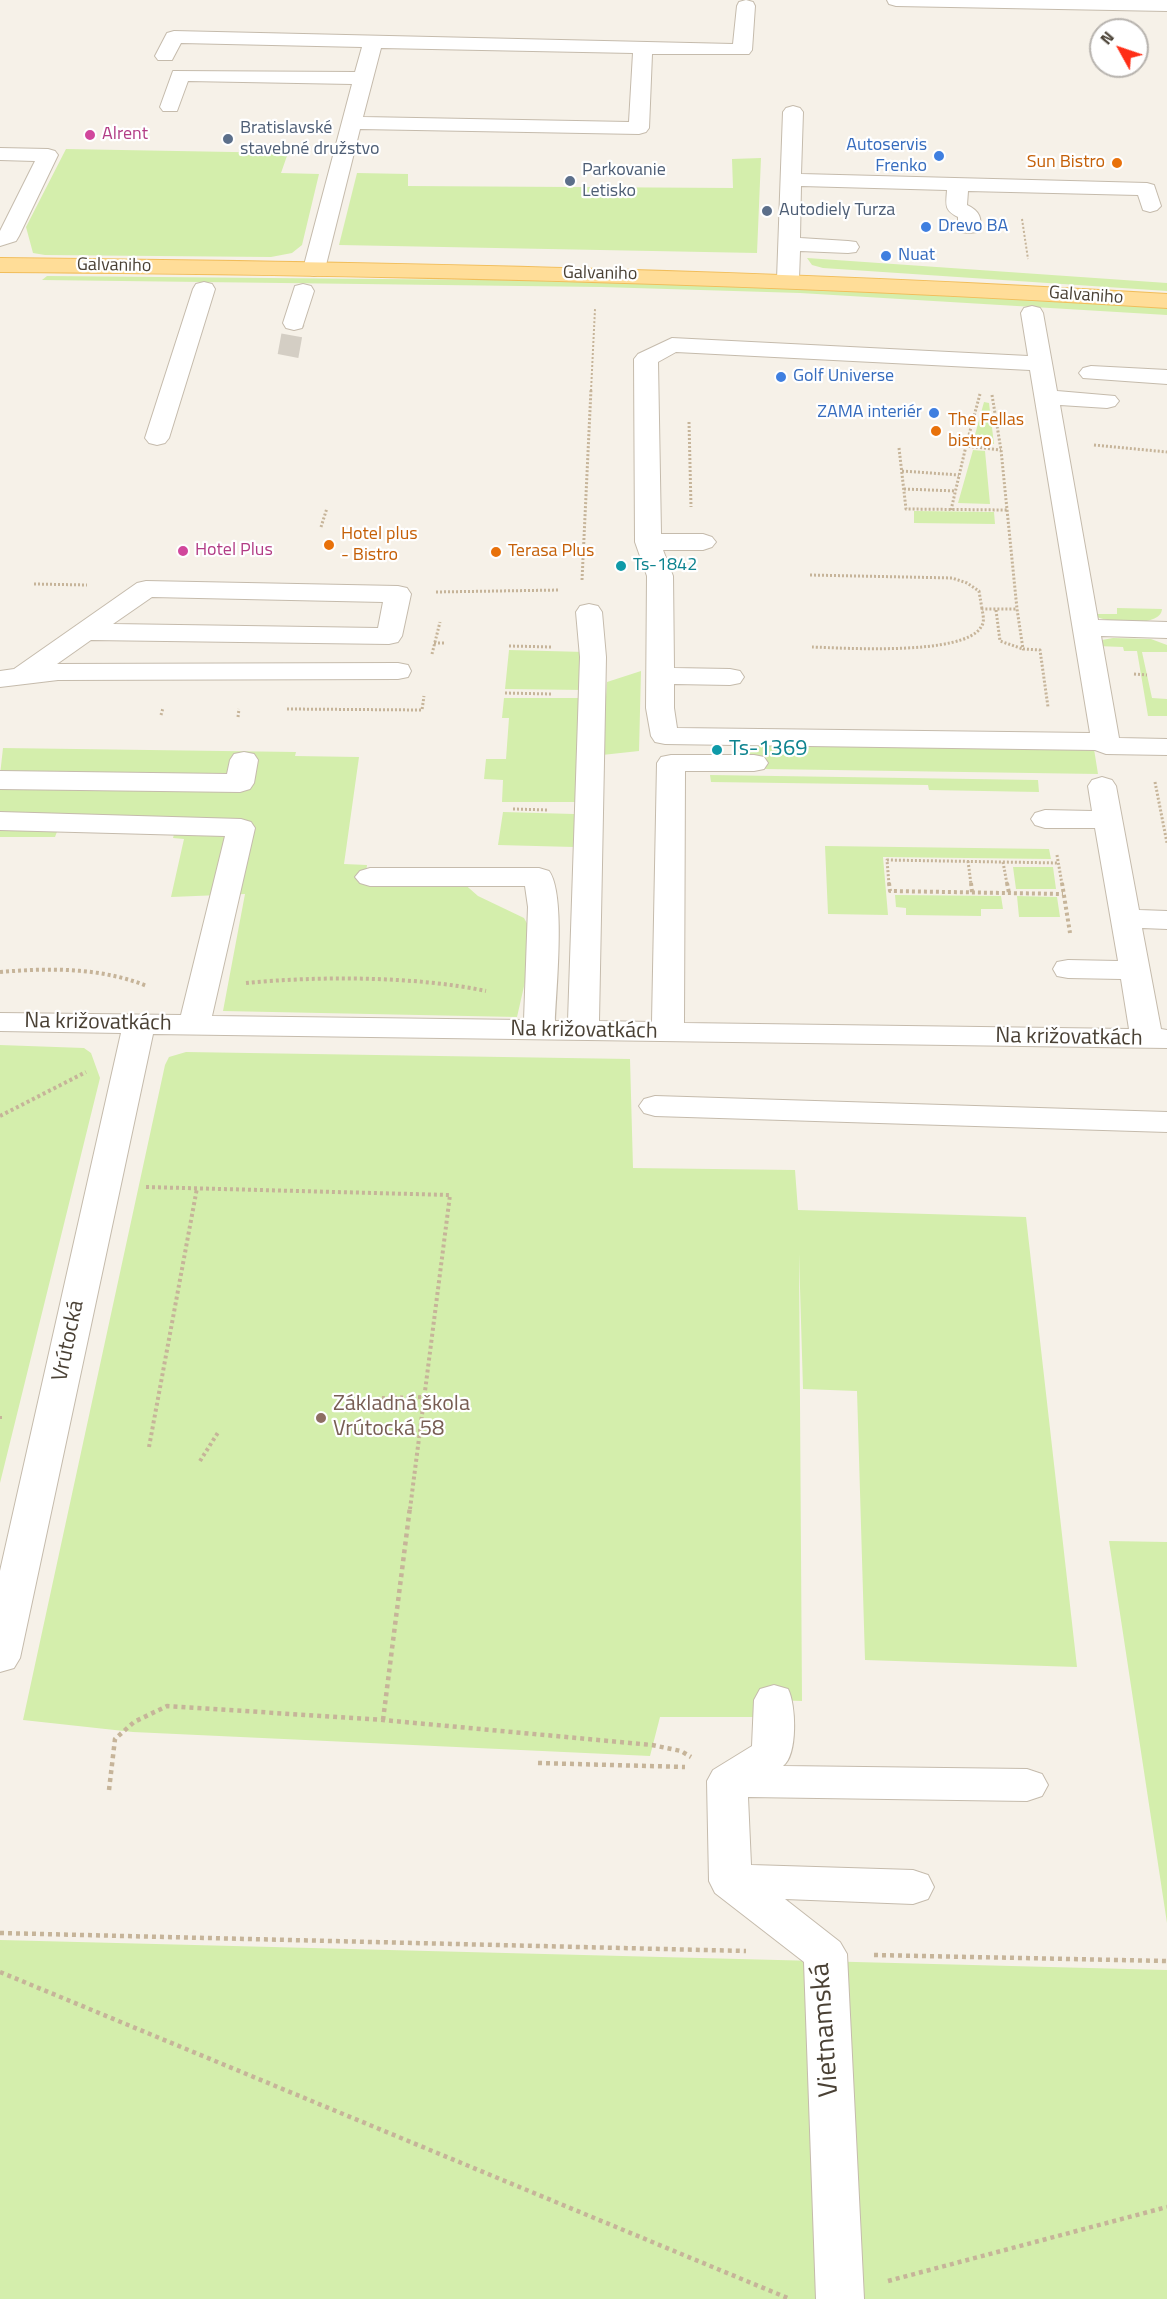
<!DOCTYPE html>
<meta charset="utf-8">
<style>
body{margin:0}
#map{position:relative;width:1167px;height:2299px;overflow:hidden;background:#f6f1e8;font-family:"Titillium Web",sans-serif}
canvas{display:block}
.north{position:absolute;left:1089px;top:18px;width:60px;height:60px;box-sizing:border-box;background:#fff;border:2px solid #b7b3ae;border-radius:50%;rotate:310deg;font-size:16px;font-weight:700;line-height:24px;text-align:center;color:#4a4135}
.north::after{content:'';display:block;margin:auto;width:21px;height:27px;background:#ff2e16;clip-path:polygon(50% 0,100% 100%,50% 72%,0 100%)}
</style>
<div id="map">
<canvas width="1167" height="2299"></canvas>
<div class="north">N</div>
</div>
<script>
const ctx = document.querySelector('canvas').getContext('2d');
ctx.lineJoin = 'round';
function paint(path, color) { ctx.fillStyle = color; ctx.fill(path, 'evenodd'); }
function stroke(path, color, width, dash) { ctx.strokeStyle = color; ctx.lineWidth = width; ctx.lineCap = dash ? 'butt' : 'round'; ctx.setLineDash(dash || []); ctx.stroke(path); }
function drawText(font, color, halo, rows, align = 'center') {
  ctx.font = font + ' "Titillium Web",sans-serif'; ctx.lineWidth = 4.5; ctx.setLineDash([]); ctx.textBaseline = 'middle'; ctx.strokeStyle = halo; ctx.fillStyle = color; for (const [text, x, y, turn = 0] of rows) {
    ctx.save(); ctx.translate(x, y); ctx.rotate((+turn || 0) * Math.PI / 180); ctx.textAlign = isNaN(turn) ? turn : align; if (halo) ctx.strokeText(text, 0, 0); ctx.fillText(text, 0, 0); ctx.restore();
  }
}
const green = new Path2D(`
 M66 149 288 153 281 173 319 174 302 245 292 253 271 257 45 255 33 253 26 227Z
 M761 158 757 253 339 245 357 173 408 174V186L733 188 732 159Z
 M807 258 1167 283V291L823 268 812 265Z
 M47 276 602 281 1064 300 1167 308V315L800 293 601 287 42 280Z
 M984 402 989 403 994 444 973 442Z
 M973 450 985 451 990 504 958 503Z
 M914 511 994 512 995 524 914 523Z
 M1117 608 1162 609C1161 629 1103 623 1091 614H1117Z
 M1113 638 1151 639 1167 645V652H1142L1152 698 1167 699V716H1148L1137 651H1124L1123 647 1096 646 1102 640Z
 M509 650 585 652 584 690 505 689Z
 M641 671 639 751 602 755 607 682Z
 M504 698H584L577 802H502L503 780 484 779 486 759H506L509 718H502Z
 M738 744 1094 749 1098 774 765 769 762 758H740Z
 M3 748 296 752 295 756 359 757 344 864 367 865 365 880 461 881 478 896 524 918 535 938 517 1017 223 1011 245 894 171 897 184 839 173 838 175 831 58 829 55 837H0V785L230 777 0 775Z
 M710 775 1038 780 1039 792 929 790 928 785 711 782Z
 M503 812 574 814V847L498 845Z
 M825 846 1049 849 1051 859 883 857 888 915 828 914Z
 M1013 867H1053L1056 889H1016Z
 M895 895 1001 896 1003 909H981V916L906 915V908L896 907Z
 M1017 896 1057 897 1060 917H1019Z
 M0 1045 84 1048 91 1053 100 1078 0 1483Z
 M186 1052 630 1059 633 1168 795 1170 798 1210 1026 1217 1077 1667 865 1660 857 1391 803 1389 799 1254 802 1701 774 1700 756 1717H660L650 1756 133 1732 23 1720 165 1065 169 1057Z
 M1109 1541 1167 1542V1923Z
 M0 1940 1167 1970V2299H0Z`);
const minorTunnel = new Path2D(`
 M288 356 294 323`);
const pathFar3 = new Path2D(`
 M1022 219 1028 259
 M591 391 595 309`);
const pathFar2 = new Path2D(`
 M980 394 966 446 1001 450
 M992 395 1001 450 1017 609
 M689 422 691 507
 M1094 445 1167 452
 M899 448 906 509 1007 510
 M902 471 959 475
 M904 489 956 491
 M951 510 966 446
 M321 527 327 508
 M810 575 952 578 967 583 979 591 982 609
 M582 580 591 389
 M34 584 87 585
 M436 592 560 590
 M996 610 1000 641 1023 649
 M434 643H444
 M509 646 552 647
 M812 647C844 648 964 656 981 627 985 622 983 615 982 609H1017L1023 649 1040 650 1048 707
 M432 654 440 622
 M1134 674 1147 675
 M505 693 552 694
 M287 709 422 710 424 696
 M161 715 163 708
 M238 717 239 709
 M1155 782 1167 843
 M513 809 549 810
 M1057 855 1062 884
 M968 861 971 884
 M1003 862 1007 884
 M889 884 887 860 1059 863`);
const pathFar1 = new Path2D(`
 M889 883 890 891 1063 894
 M971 883 972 892
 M1007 883 1009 893
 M1062 883 1070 933
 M0 972C50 968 99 967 147 986
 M246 983C319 976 415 976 486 991
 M0 1116 86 1072
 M146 1187 450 1195 410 1509
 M382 1398 425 1397
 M0 1416V1420
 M149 1447 197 1188
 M200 1461 219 1431`);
const path = new Path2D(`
 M383 1720 410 1507
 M538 1763 685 1767
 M109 1790 115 1739 134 1722 167 1706 383 1720 652 1745 681 1751 691 1757
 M0 1933 746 1951
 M874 1955 1167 1961
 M0 1972 790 2299
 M888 2281 1167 2207`);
const minor = new Path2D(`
 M746 0 753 2 755 6 752 50 749 54H652L649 128 646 132 639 134 360 129 325 269 322 274 314 276 306 274 303 269 352 84 188 81 177 111H163L160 107 173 71 355 72 362 47 181 43 172 60H158L155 56 167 33 174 31 733 44 737 6 739 2ZM381 48 633 53 629 122 363 117Z
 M887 0H1167V11L896 6 889 4Z
 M793 106 800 108 803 112 801 174 1147 183 1154 185 1161 206 1157 210 1150 212 1143 210 1138 195 968 191 967 205C978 210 985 219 977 232L969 233 961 232 958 227V217C944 210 946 205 947 190L801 186 800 238 848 241 856 242 859 247 856 252 848 253 800 251 799 279 796 284 788 286 780 284 777 279 783 112 786 108Z
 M0 148 48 149 55 151 58 155 19 236 16 241 0 246V231L35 161 0 160Z
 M204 282 212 284 215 289 169 438 165 443 157 445 149 443 145 438 193 289 196 284Z
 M303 284 311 286 314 291 302 328 294 330 286 328 283 323 295 286Z
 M1032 306 1040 308 1043 313 1057 391 1115 396 1119 401 1115 406 1107 408 1060 405 1098 620 1167 622V638L1101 636 1119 738 1167 739V755L1106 754 1095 750 665 744 655 742 651 736 646 708 647 576 635 542 634 359 638 354 672 338 1028 356 1021 313 1024 308ZM676 352 1030 370 1090 733 677 728 674 708V684L730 685 740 683 744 677 740 671 730 669 674 668 673 576 663 550H703L712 547 716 542 712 537 703 534H661L658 362Z
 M1091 366 1167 370V384L1083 378 1079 373 1083 368Z
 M146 581 398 586 407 588 411 594 402 636 398 642 389 644 91 640 57 664 398 663 408 665 411 671 408 677 398 679 58 680 0 687V671L14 669 137 583ZM152 597 383 602 378 628 113 624Z
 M589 604 598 606 602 612 606 657 599 1021 652 1022 657 763 661 757 671 755H754L764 757 768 763 764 769 754 771H685L684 1023 1129 1029 1121 979 1068 978 1057 976 1053 969 1057 962 1068 960 1118 961 1095 828H1045L1035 825 1031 819 1035 813 1045 810 1092 811 1088 786 1092 780 1102 777 1112 780 1116 786 1139 910 1167 911V929L1142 928 1161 1029 1167 1030V1048L153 1034 20 1658 14 1668 0 1672V1571L121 1033 0 1031V1013L181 1015 225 836 0 830V812L241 819 251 822 255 828 212 1016 524 1020 528 907 525 886H370L360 883 355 877 360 871 370 868H539L549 871C566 894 556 989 555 1021H568L580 657 576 612 580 606Z
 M244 752 254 754 258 760 254 783 250 789 240 792 0 789V771L227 774 230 760 234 754Z
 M655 1096 1167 1112V1132L655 1116 644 1113 639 1106 644 1099Z
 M774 1685 788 1689C796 1704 798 1755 783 1766L1027 1769 1042 1774 1048 1785 1042 1796 1027 1801 748 1797 751 1865 913 1870 928 1875 934 1887 928 1899 913 1904 785 1899 840 1942 847 1954 864 2299H816L804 1962 715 1893 709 1881 707 1781 713 1770 752 1746 754 1700 760 1689Z`);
const major = new Path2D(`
 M0 258C389 262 778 270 1167 294V308C778 283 389 275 0 272Z`);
const markers = [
 [90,135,6,"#d1479c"],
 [228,139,6,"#5c6f8a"],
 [939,156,6,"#3f7fe0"],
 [1117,163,6,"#e8710a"],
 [570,181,6,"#5c6f8a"],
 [767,211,6,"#5c6f8a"],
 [926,227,6,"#3f7fe0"],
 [886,256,6,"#3f7fe0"],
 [781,377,6,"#3f7fe0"],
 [934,413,6,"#3f7fe0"],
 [936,431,6,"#e8710a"],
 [329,545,6,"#e8710a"],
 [183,551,6,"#d1479c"],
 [496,552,6,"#e8710a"],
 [621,566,6,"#0f9aa8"],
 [717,750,6,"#0f9aa8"],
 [321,1418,6,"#8d6e63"]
];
const farServicenames = [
 ["Bratislavské",240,129],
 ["stavebné družstvo",240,150],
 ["Parkovanie",582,171],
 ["Letisko",582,192],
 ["Autodiely Turza",779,211]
];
const farHotelnames = [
 ["Alrent",102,135],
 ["Hotel Plus",195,551]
];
const farShopnames = [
 ["Autoservis",927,146,"right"],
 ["Frenko",927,167,"right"],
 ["Drevo BA",938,227],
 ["Nuat",898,256],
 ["Golf Universe",793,377],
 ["ZAMA interiér",922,413,"right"]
];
const farFoodnames = [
 ["Sun Bistro",1105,163,"right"],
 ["The Fellas",948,421],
 ["bistro",948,442],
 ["Hotel plus",341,535],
 ["- Bistro",341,556],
 ["Terasa Plus",508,552]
];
const farStreetnames = [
 ["Galvaniho",114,266,1],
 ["Galvaniho",600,274,1],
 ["Galvaniho",1086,296,4]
];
const farCulturenames = [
 ["Ts-1842",633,566]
];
const cultureNames = [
 ["Ts-1369",729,750]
];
const streetNames = [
 ["Na križovatkách",98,1023,1],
 ["Na križovatkách",584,1031,1],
 ["Na križovatkách",1069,1038,1],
 ["Vrútocká",69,1341,-78]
];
const educationNames = [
 ["Základná škola",333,1405],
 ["Vrútocká 58",333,1430]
];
const nearStreetnames = [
 ["Vietnamská",826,2030,-94]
];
paint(green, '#d4eeac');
stroke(minorTunnel, '#d4cec4', 21, [21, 10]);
stroke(minor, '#c5bbac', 2);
stroke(major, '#f1bd5a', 2);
stroke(pathFar3, '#c6b499', 2, [2, 2]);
stroke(pathFar2, '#c6b499', 3, [2, 2]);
stroke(pathFar1, '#c6b499', 4, [3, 3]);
stroke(path, '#c6b499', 4.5, [4, 4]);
paint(minor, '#fff');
paint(major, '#ffdd98');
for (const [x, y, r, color] of markers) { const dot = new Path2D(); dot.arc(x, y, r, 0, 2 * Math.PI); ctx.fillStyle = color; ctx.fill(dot); stroke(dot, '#fff', 2); }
drawText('18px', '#4e5e75', '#fff', farServicenames, 'left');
drawText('18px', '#b23c85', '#fff', farHotelnames, 'left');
drawText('18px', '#366cbe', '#fff', farShopnames, 'left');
drawText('18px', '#c56008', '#fff', farFoodnames, 'left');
drawText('18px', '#4a4135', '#fff', farStreetnames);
drawText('18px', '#0d838f', '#fff', farCulturenames, 'left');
drawText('22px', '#0d838f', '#fff', cultureNames, 'left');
drawText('22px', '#4a4135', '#fff', streetNames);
drawText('22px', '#785e54', '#fff', educationNames, 'left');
drawText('27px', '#4a4135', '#fff', nearStreetnames);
</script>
